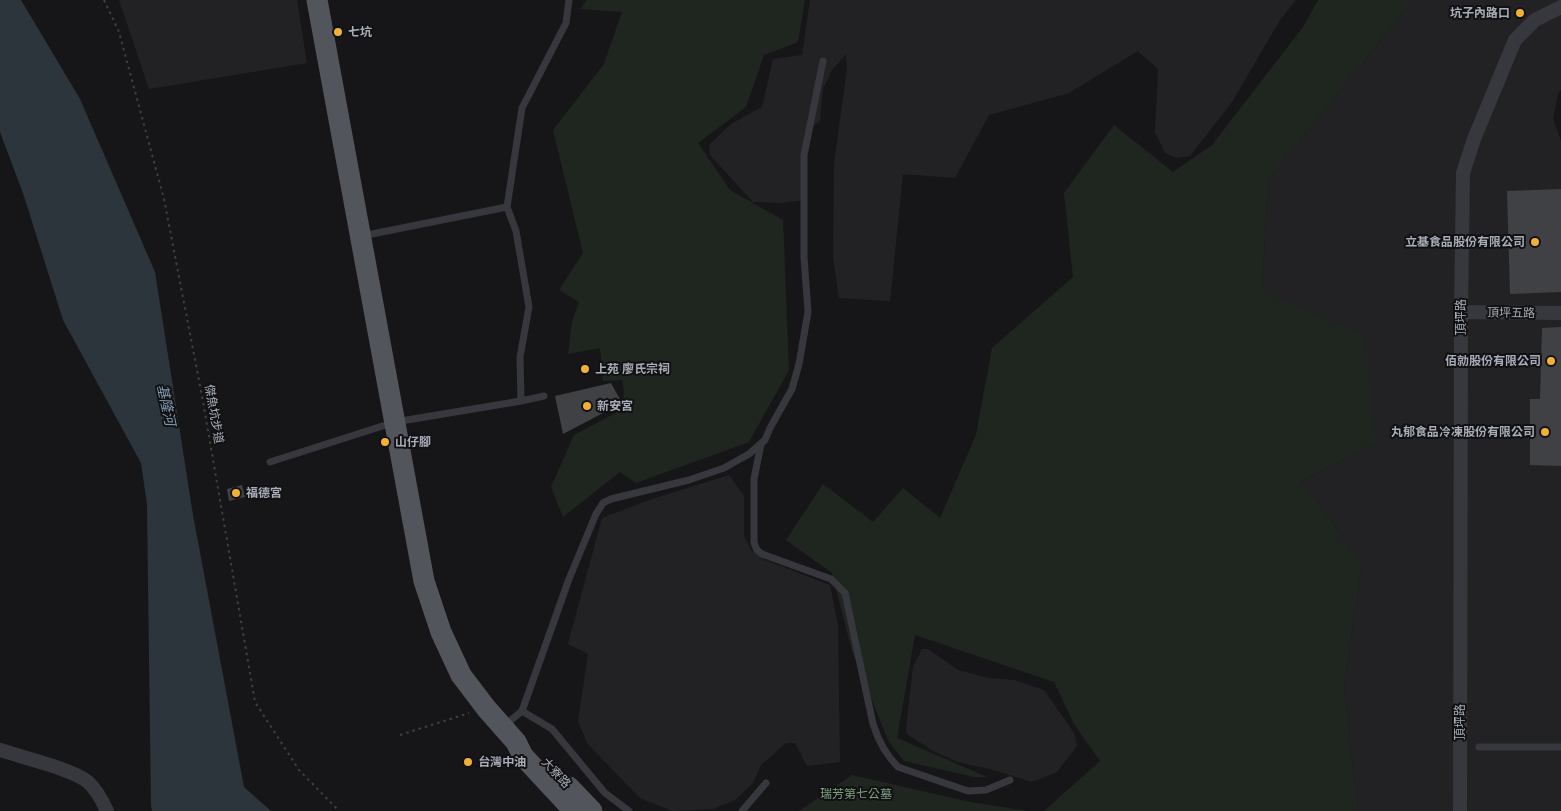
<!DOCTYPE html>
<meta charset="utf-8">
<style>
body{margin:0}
canvas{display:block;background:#161618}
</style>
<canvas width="1561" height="811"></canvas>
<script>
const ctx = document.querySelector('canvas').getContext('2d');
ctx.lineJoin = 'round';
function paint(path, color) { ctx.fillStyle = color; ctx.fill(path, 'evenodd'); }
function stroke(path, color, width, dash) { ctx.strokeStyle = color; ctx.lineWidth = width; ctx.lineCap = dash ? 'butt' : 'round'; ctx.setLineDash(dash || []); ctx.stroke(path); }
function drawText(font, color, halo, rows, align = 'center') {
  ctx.font = font + ' Lato,"Noto Sans TC",sans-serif'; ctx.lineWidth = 4; ctx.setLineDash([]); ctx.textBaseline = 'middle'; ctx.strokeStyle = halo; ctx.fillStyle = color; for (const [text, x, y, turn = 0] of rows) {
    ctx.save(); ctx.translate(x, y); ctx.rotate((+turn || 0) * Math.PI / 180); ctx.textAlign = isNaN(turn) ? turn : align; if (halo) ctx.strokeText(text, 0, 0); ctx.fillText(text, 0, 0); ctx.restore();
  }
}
const built = new Path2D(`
 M119 0H297L307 63 149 89Z
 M810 0H1296L1280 20 1232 102 1190 156 1176 158 1165 153 1155 132 1158 69 1138 51 1069 93 989 115 955 178 903 174 890 301 839 298 833 257 834 164 847 69 846 54 832 70 823 89 820 121 808 129 805 200 781 203 753 202 710 155 709 145 731 124 762 107 773 59 802 55Z
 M1413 0H1561V90L1558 94 1553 119 1561 141V811H1358L1344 685 1362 564 1302 481 1376 442 1262 291 1268 181Z
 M729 475 744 496V536L751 550 765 560 830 585 838 625 840 762 807 766 795 743H786L761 765 753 783 735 800 713 809 672 811 640 798 587 743 578 721 588 654 568 644 602 518 652 499Z
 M922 649H928L958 670 988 678 1014 680 1044 690 1074 733 1077 746 1057 772 1032 782 997 771 958 762 933 751 907 734 906 729 913 667Z`);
const green = new Path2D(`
 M587 0H805L798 42 764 55 746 107 698 143 730 190 783 220 789 370 749 442 636 483 620 472 563 517 551 487 574 435 623 409 624 391 622 380 603 381 600 348 568 354 572 322 579 302 559 290 583 253 553 130 604 64 622 12 580 9Z
 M1318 0H1413L1268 181 1262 291 1365 335 1376 442 1302 481 1362 564 1344 685 1358 811H1044L1100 761 1074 724 1054 682 915 635 897 738 987 777H974L904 761 888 740 852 651 832 573 786 540 823 484 873 522 903 488 940 518 976 435 992 348 1073 277 1064 193 1114 125 1173 172 1212 145 1303 27Z
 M852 775 970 802 1028 811H799Z`);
const water = new Path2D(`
 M0 0H21L80 99 155 272 193 515 244 787 271 811H152L151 805 147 504 141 463 63 320 23 193 0 132Z`);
const building = new Path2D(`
 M1561 189V292L1510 294 1507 191Z
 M1561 327V466L1530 465V399H1540L1542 328Z
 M611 383 622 403 563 434 555 396Z
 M242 485 245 497 229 501 227 489Z`);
const path = new Path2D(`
 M104 0 119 32 164 199 202 396 255 702 299 770 339 811
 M400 735 469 713`);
const lane = new Path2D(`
 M507 207 522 108 566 23 569 0
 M362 236 507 207 516 231 529 307 520 357 521 401 544 396
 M761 444 754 479V543L757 550 762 554 831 579 845 593 873 724C878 740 886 755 898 767L968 791 986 790 1010 780
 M270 462 395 422 521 401
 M522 711 552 729 605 793 629 811
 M505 725 522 711 569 579 596 514 603 503 611 499 689 480 724 468 749 454 765 440 770 428 792 389 799 364 808 312 804 257V155L823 61
 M1479 747H1561
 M742 811 766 783`);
const street = new Path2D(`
 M1461 312 1561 313
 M0 750C21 757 73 769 88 782 97 790 102 800 107 811
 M1460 811 1461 312 1463 173 1474 139 1515 40 1535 20 1561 7`);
const primary = new Path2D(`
 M317 0 424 581 441 632 461 675 486 708 516 742 523 756 574 811
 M569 787 592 811`);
const markers = [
 [1520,13,5,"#f2b134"],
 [338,32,5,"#f2b134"],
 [1535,242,5,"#f2b134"],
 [1551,361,5,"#f2b134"],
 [585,369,5,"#f2b134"],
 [587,406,5,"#f2b134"],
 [1545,432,5,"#f2b134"],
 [385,442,5,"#f2b134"],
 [236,493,5,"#f2b134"],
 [468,762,5,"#f2b134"]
];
const poiNames = [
 ["坑子內路口",1510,13,"right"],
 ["七坑",348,32],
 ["立基食品股份有限公司",1525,242,"right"],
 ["佰勍股份有限公司",1541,361,"right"],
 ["上苑 廖氏宗祠",595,369],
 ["新安宮",597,406],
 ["丸郁食品冷凍股份有限公司",1535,432,"right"],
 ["山仔腳",395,442],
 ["福德宮",246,493],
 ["台灣中油",478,762]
];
const streetNames = [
 ["頂坪五路",1511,313,1],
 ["頂坪路",1461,317,-90],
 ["傑魚坑步道",214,414,80],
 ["頂坪路",1460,722,-90],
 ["大寮路",556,773,47]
];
const parkNames = [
 ["瑞芳第七公墓",856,794]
];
const waterNames = [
 ["基隆河",166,405,78]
];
paint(built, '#222225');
paint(green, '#1e261f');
paint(water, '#2c353c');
paint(building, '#404145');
stroke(path, '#3d3f44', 2, [2.5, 4]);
stroke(lane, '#37383d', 7);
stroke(street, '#37383d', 14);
stroke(primary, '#53555c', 21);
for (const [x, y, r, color] of markers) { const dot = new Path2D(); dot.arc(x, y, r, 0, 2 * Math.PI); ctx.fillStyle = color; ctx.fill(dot); stroke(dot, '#111113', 2); }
drawText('bold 12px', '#a8adb8', '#111113', poiNames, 'left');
drawText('12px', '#a8adb8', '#111113', streetNames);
drawText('12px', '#7fa381', '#111113', parkNames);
drawText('italic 14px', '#7f9bb3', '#111113', waterNames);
</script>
